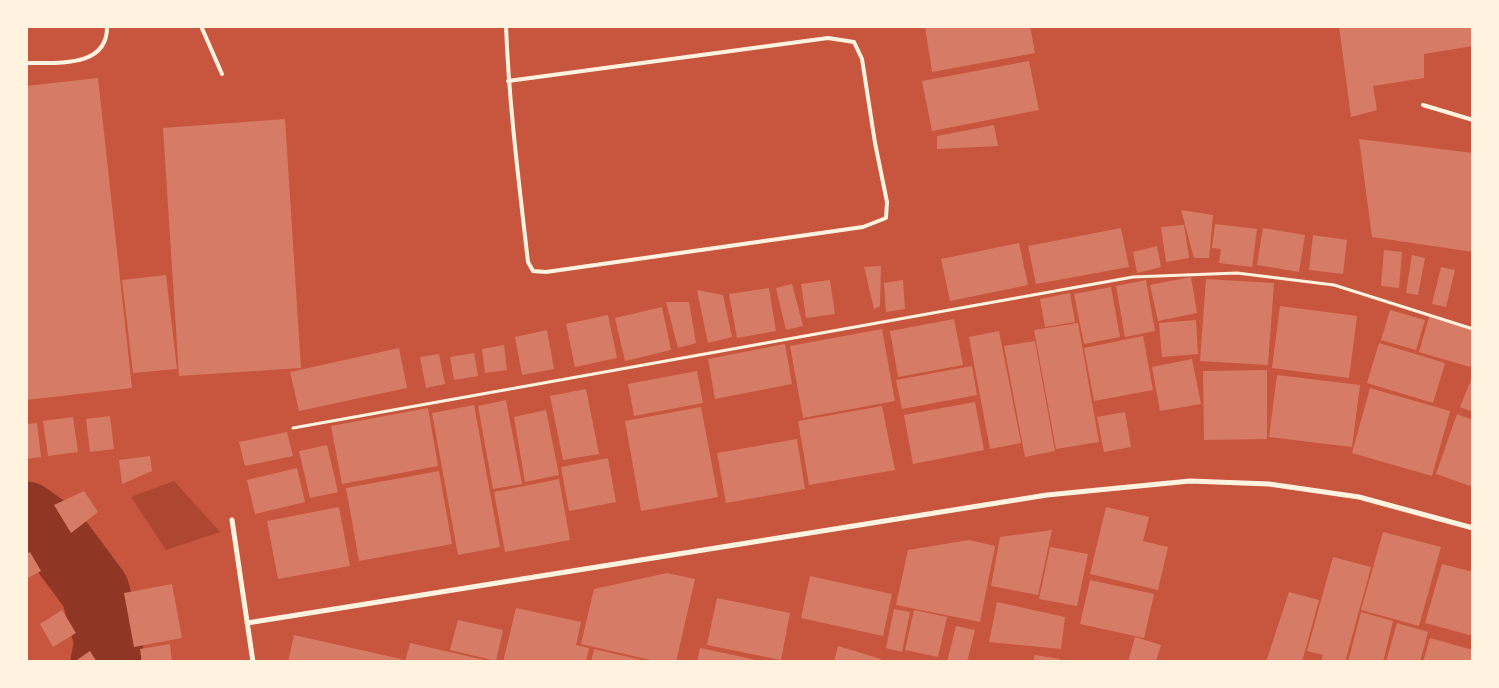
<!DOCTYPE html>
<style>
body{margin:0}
#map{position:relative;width:1499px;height:688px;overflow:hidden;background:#c8553d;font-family:"Roboto Condensed",sans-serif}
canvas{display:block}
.frame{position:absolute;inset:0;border:28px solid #fff3e0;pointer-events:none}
</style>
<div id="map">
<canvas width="1499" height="688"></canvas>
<div class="frame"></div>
</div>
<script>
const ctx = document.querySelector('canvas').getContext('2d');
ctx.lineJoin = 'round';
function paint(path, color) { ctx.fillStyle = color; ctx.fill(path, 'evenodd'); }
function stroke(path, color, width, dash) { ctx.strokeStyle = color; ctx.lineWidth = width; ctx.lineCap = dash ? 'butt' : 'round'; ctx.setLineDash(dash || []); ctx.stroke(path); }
const green = new Path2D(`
 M174 481 220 532 166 550 131 497Z`);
const river = new Path2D(`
 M26 516 55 537 95 591 109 642 105 662`);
const building = new Path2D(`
 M925 26H1030L1035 53 932 72Z
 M1339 26H1473V46L1424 54V78L1373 86 1377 110 1351 117Z
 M1029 61 1039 110 932 131 922 81Z
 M98 78 132 388 26 400V86Z
 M285 119 301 368 179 376 163 128Z
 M994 125 998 146 937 149V136Z
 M1359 139 1473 153V252L1372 237Z
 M1181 210 1213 215 1209 258H1194Z
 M1215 224 1257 229 1252 267 1219 263 1221 249 1212 248Z
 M1184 225 1189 258 1166 262 1161 227Z
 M1121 228 1129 267 1036 284 1028 246Z
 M1263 228 1305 235 1299 272 1257 265Z
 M1313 235 1347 240 1343 274 1309 270Z
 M1019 243 1028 285 950 301 941 259Z
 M1157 246 1161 267 1137 273 1133 252Z
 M1384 250 1402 252 1399 288 1381 286Z
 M1412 255 1425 258 1418 295 1406 293Z
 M881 266 880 306 874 309 864 267Z
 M1441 267 1455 270 1446 307 1432 304Z
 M166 275 177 369 133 373 122 280Z
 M1191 277 1197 313 1158 321 1150 285Z
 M1206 279 1274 283 1268 365 1200 361Z
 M830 280 835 314 806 318 801 284Z
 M903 280 905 309 886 312 884 283Z
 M1146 280 1155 331 1125 337 1116 286Z
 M792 284 803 326 786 330 776 288Z
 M1111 287 1120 337 1084 344 1074 294Z
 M769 288 776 331 737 338 729 294Z
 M697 290 723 295 732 337 708 343Z
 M1070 293 1075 322 1045 327 1040 299Z
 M666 302H689L696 343 678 348Z
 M1280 306 1357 316 1349 378 1272 368Z
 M662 307 671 350 625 361 615 318Z
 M1390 310 1425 320 1416 350 1381 340Z
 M608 315 617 358 575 367 566 324Z
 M1429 317 1473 330V358L1470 367 1419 352Z
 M954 319 963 365 898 377 890 331Z
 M1196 320 1198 354 1162 357 1159 323Z
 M1078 323 1099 442 1056 449 1034 330Z
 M882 329 895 401 803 418 790 346Z
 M547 330 554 369 522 375 515 337Z
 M999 331 1021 443 990 449 969 337Z
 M1143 336 1153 390 1094 401 1084 348Z
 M1035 341 1055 451 1025 457 1004 346Z
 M1379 343 1445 363 1433 403 1367 383Z
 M785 344 792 384 715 399 708 359Z
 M504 345 507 370 485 373 482 349Z
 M399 348 407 388 299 411 290 372Z
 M474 353 478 376 454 380 450 357Z
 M439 354 445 384 426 388 420 357Z
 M1192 359 1201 404 1160 411 1152 367Z
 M972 366 977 395 902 409 896 380Z
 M1267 370V439L1204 440 1203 371Z
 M697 371 703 403 634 416 628 384Z
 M1277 375 1360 385 1352 447 1269 437Z
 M1473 375V412L1460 407Z
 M1370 388 1450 411 1432 476 1352 453Z
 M586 389 599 454 563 460 550 396Z
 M506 400 522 484 493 489 478 406Z
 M975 402 984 450 913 464 904 415Z
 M474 405 500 547 458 555 432 413Z
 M882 406 895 470 809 485 798 421Z
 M701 407 718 497 641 511 625 421Z
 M428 408 438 466 342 484 331 426Z
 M546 410 559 475 525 482 514 417Z
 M1125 412 1131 447 1104 452 1097 417Z
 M1457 414 1473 420V487L1436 474Z
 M110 416 114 449 90 452 86 419Z
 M73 417 78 452 48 456 43 421Z
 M37 423 41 457 26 459V424Z
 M287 432 293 456 245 466 239 442Z
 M797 439 805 489 726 503 717 453Z
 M327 445 338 492 310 498 299 451Z
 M150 456 152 471 122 484 119 460Z
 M608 458 616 502 569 511 561 467Z
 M297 468 305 502 255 514 247 480Z
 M439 471 452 544 359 561 346 488Z
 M559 479 570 540 505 552 494 492Z
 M84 491 98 512 71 533 54 505Z
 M339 507 350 566 278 579 267 521Z
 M1106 507 1149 517 1143 541 1168 547 1158 590 1090 574Z
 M1052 530 1038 595 991 586 1000 537Z
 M1383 532 1441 547 1419 626 1361 610Z
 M969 540 995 546 980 622 896 605 908 550Z
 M1050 547 1088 554 1077 606 1039 599Z
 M30 552 41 571 26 579V554Z
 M1333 557 1371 567 1345 662H1321L1323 655 1307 651Z
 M1442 564 1473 572V636L1425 623Z
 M667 573 695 579 676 662H659L581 644 594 589Z
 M810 576 892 594 883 636 801 618Z
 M1090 580 1154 594 1144 638 1080 624Z
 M172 584 182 638 134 647 124 593Z
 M1289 592 1319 600 1302 662H1266Z
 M717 598 790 613 781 660 707 645Z
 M997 602 1065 617 1061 649 989 642Z
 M516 608 581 622 576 645 589 648 586 662H503Z
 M894 609 910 612 902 652 886 648Z
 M62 610 76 633 53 647 40 624Z
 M914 610 947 617 938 657 905 650Z
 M1361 612 1393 621 1383 662H1348Z
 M458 620 503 630 496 661 450 650Z
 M1397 623 1428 632 1420 662H1386Z
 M956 626 975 630 967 662H947Z
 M294 635 401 659 400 662H288Z
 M1135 637 1161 645 1156 662H1128Z
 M1430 638 1473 650V662H1423Z
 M410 643 489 661V662H405Z
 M170 644 172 662H142L140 649Z
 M838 646 881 659 880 662H834Z
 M700 648 761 661V662H697Z
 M594 649 646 661V662H591Z
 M90 651 97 662H74Z
 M1035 655 1060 659 1061 662H1033Z`);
const path = new Path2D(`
 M293 428 1133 277 1237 273 1334 285 1473 329`);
const service = new Path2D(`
 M201 26 222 74
 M506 26C509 105 519 183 528 262L533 271 546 272 863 227 886 218 887 202 875 143 862 59 854 42 828 38 508 81
 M26 63C56 62 108 69 107 26
 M1423 105 1473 120`);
const minor = new Path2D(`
 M232 520 253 662
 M247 623 1047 495 1190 481 1269 484 1359 497 1473 528`);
paint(green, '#ae4732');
stroke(river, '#8f3625', 69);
paint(building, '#d67c66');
stroke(path, '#fff3e0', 3);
stroke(service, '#fff3e0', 4);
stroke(minor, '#fff3e0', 5);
</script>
